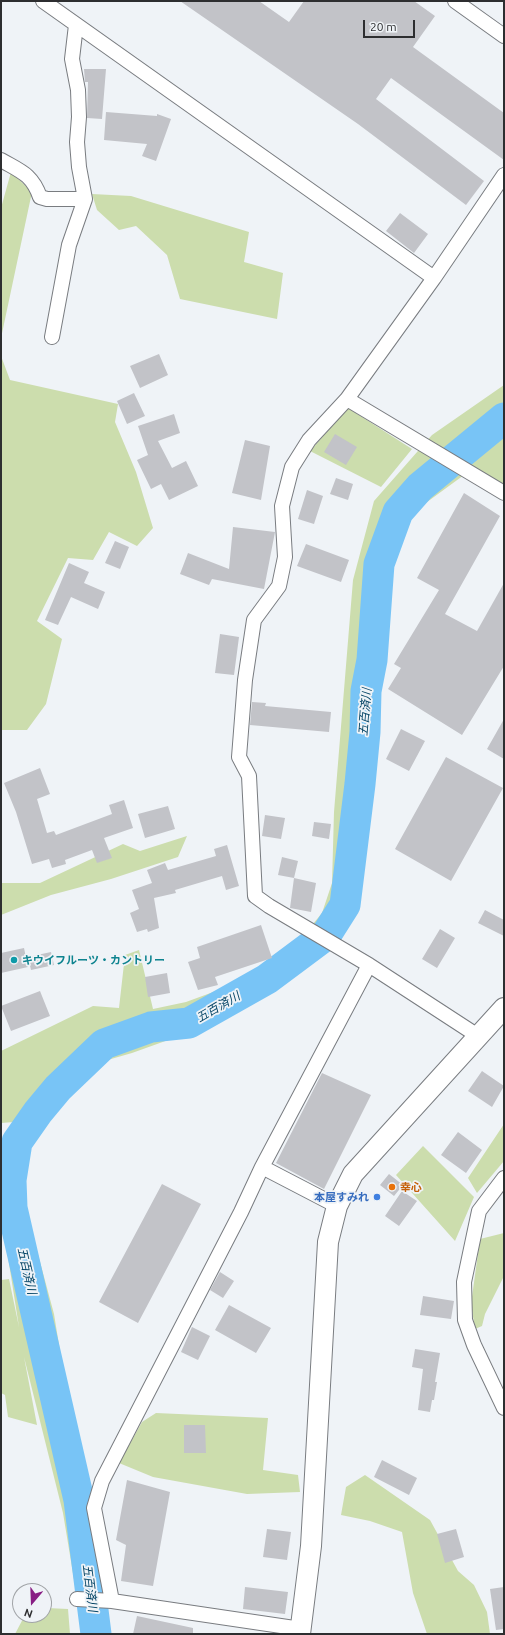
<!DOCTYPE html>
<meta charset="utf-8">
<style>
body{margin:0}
#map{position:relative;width:505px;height:1635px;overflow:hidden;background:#eff3f7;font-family:Ubuntu,sans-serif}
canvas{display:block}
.frame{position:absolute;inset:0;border:2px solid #2d2e30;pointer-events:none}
.north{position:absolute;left:12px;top:1583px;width:40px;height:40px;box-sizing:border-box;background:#eff3f7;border:1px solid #a1a4a7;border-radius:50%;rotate:199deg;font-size:11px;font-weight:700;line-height:16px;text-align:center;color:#2d2e30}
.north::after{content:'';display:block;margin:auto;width:14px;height:18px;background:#881e84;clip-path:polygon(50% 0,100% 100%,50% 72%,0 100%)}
.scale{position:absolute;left:363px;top:20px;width:52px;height:18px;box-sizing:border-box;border:2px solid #2d2e30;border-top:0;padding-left:5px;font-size:12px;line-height:14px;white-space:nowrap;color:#2d2e30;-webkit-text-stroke:3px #eff3f7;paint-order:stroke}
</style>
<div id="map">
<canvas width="505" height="1635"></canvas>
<div class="frame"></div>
<div class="north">N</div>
<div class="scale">20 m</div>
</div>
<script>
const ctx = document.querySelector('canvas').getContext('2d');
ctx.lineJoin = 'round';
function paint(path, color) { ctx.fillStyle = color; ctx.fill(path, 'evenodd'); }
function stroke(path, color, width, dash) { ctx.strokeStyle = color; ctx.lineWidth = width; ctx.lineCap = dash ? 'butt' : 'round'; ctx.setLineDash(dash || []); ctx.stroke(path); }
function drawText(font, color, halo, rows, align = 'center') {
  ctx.font = font + ' Ubuntu,"Noto Sans JP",sans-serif'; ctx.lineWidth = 3.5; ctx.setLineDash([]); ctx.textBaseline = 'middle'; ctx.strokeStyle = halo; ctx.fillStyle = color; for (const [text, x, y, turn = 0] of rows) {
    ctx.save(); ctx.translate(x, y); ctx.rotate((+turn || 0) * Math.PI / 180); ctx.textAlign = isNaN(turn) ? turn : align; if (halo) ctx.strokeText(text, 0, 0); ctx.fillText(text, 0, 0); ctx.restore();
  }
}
const green = new Path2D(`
 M11 172 32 192 1 338V208Z
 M92 194 131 196 249 232 244 262 283 273 277 319 180 299 167 255 136 226 119 230 97 210Z
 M1 356 10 380 118 404 115 422 136 472 153 528 137 546 109 532 93 560 68 558 37 621 62 639 46 704 27 730H1Z
 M504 385V485L475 467 412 513 389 577 378 707 353 897 337 932 318 955 297 972 210 1025 132 1053 97 1063 59 1099 35 1135 24 1156 25 1206 54 1314 99 1591 101 1634H83L63 1513 24 1357 37 1425 8 1417 5 1395 1 1393V1280L9 1279 19 1327 1 1213V1189L14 1122 1 1123V1051L93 1006 119 1008 125 955 139 950 153 1009 186 1002 273 970 192 1019 166 1026 186 1025 275 970 322 913 332 883 334 812 353 580 374 501 432 435Z
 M348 408 412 449 381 487 310 451Z
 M187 836 178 857 111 879 51 895 1 915V883H40L123 844 140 851Z
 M504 1124V1161L477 1193 468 1178Z
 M423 1146 474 1197 455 1241 396 1175Z
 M504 1233V1276L485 1314 482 1326 475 1329 471 1304 480 1239Z
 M156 1413 268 1418 263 1470 298 1475 300 1492 247 1494 153 1477 119 1463 142 1422Z
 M365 1475 430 1520 458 1571 474 1585 487 1612 490 1634H427L413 1593 402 1532 370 1521 341 1515 346 1487Z
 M47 1608 68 1609 70 1634H15L25 1615H44V1609Z`);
const river = new Path2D(`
 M96 1634 79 1500 12 1208 11 1180 17 1142 38 1112 58 1088 104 1044 151 1027 189 1023 267 979 326 935 345 905 360 784 365 732 366 691 372 660 379 564 398 512 420 487 504 418`);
const building = new Path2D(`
 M180 1H259L289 22 304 1H414L435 16 413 47 504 113V160L391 78 376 99 484 181 466 205 358 124Z
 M84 69H106L102 119 87 118 88 82H85Z
 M106 112 157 116V114L171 119 156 161 142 156 147 144 104 140Z
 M400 213 428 234 414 253 386 231Z
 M159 354 168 375 140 388 130 366Z
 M134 393 145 416 127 424 117 401Z
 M174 414 180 433 158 441 172 468 186 461 198 486 169 500 161 484 151 489 137 460 148 455 138 426Z
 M335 434 357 447 346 465 324 452Z
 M245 440 270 446 261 500 232 493Z
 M336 478 353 484 348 500 330 494Z
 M307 490 323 496 314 524 298 519Z
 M464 493 500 516 445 614 477 631 504 583V666L462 735 388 689 401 668 394 664 439 590 417 578Z
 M233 527 275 532 264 589 212 579 209 585 180 574 188 553 229 569Z
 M115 541 129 547 120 569 105 563Z
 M306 544 349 560 341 582 297 566Z
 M69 563 89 572 84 583 105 592 98 609 71 597 58 625 45 620Z
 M220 634 239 637 234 675 215 673Z
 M252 702 266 703 265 706 331 712 329 732 250 725Z
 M504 719V759L487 749Z
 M401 729 425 741 409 771 386 759Z
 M446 757 503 788 451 881 395 849Z
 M40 768 50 794 37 799 47 833 54 831 56 835 112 814 109 805 124 800 133 828 104 838 112 858 97 863 92 850 65 860 66 864 52 868 49 859 32 864 16 812 4 783Z
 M168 806 175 829 145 838 138 814Z
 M265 815 285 818 281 839 262 836Z
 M314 822 331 824 329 839 312 836Z
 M227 845 239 886 226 890 222 876 175 890 176 893 154 898 159 928 148 932 147 929 137 932 130 913 139 909 132 890 152 883 147 870 165 863 168 870 216 856 214 849Z
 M282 857 298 861 294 878 278 875Z
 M294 878 316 883 311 912 290 908Z
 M485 910 504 920V936L478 923Z
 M261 925 272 958 215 977 218 985 198 990 188 962 200 958 197 947Z
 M440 929 455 938 437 968 422 959Z
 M24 948 28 967 1 973V953Z
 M51 952 54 965 31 970 28 957Z
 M167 973 170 993 148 997 145 977Z
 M40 991 50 1016 11 1031 1 1006Z
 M482 1071 504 1086 492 1107 468 1091Z
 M322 1073 371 1095 324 1189 276 1163Z
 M458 1132 482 1150 466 1173 441 1155Z
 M389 1174 403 1185 394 1196 380 1185Z
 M162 1184 201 1204 138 1323 99 1302Z
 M402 1191 417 1201 399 1226 385 1216Z
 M220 1272 234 1281 223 1298 210 1290Z
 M423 1296 454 1301 451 1319 420 1315Z
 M229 1305 271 1328 256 1353 215 1330Z
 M192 1327 210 1336 198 1360 181 1352Z
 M415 1349 440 1353 435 1382H437L434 1400H432L430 1412 418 1410 423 1369 412 1367Z
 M184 1425H205L206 1453H184Z
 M382 1460 417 1478 409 1495 374 1477Z
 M127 1480 170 1492 153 1586 121 1581 126 1545 116 1540Z
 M267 1529 291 1532 287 1560 263 1557Z
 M456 1529 464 1557 445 1563 437 1534Z
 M245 1587 288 1592 285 1614 243 1609Z
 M504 1587V1629L496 1630 490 1589Z
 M137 1616 193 1628V1634H133Z`);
const street = new Path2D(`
 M43 1 434 278
 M455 1 504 36
 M1 160C20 171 32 174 40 197L47 199H85
 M52 337 69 245 85 199 79 167 77 142 79 117 78 90 72 59 76 25
 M347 399 504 493
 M478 1036 369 965 269 906 255 896 249 776 239 757 245 680 254 620 279 586 285 557 282 506 292 467 309 440 347 399 434 278 504 175
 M262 1167 337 1206
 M504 1178 479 1211 464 1282 465 1320 474 1345 504 1408
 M77 1599 112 1601 301 1629
 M112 1601 94 1508 102 1481 241 1212 262 1167 369 965`);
const secondary = new Path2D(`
 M300 1634 311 1546 328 1242 337 1206 353 1174 504 1008`);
const markers = [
 [14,960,4,"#0f9aa8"],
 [392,1187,4,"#e8710a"],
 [377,1197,4,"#3f7fe0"]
];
const cultureNames = [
 ["キウイフルーツ・カントリー",22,960]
];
const foodNames = [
 ["幸心",400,1187]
];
const shopNames = [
 ["本屋すみれ",369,1197]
];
const waterNames = [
 ["五百済川",365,712,-85],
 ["五百済川",218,1007,-30],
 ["五百済川",27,1271,77],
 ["五百済川",90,1588,83]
];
paint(green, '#ccddad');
stroke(river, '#78c4f6', 31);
paint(building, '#c2c3c8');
stroke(street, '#797c80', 16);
stroke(secondary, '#797c80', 22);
stroke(street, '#fff', 14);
stroke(secondary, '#fff', 20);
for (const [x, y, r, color] of markers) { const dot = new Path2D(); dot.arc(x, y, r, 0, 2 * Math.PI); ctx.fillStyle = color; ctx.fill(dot); stroke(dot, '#eff3f7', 1.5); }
drawText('bold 11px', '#0d838f', '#eff3f7', cultureNames, 'left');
drawText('bold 11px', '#c56008', '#eff3f7', foodNames, 'left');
drawText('bold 11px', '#366cbe', '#eff3f7', shopNames, 'right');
drawText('italic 12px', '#054566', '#eff3f7', waterNames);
</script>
